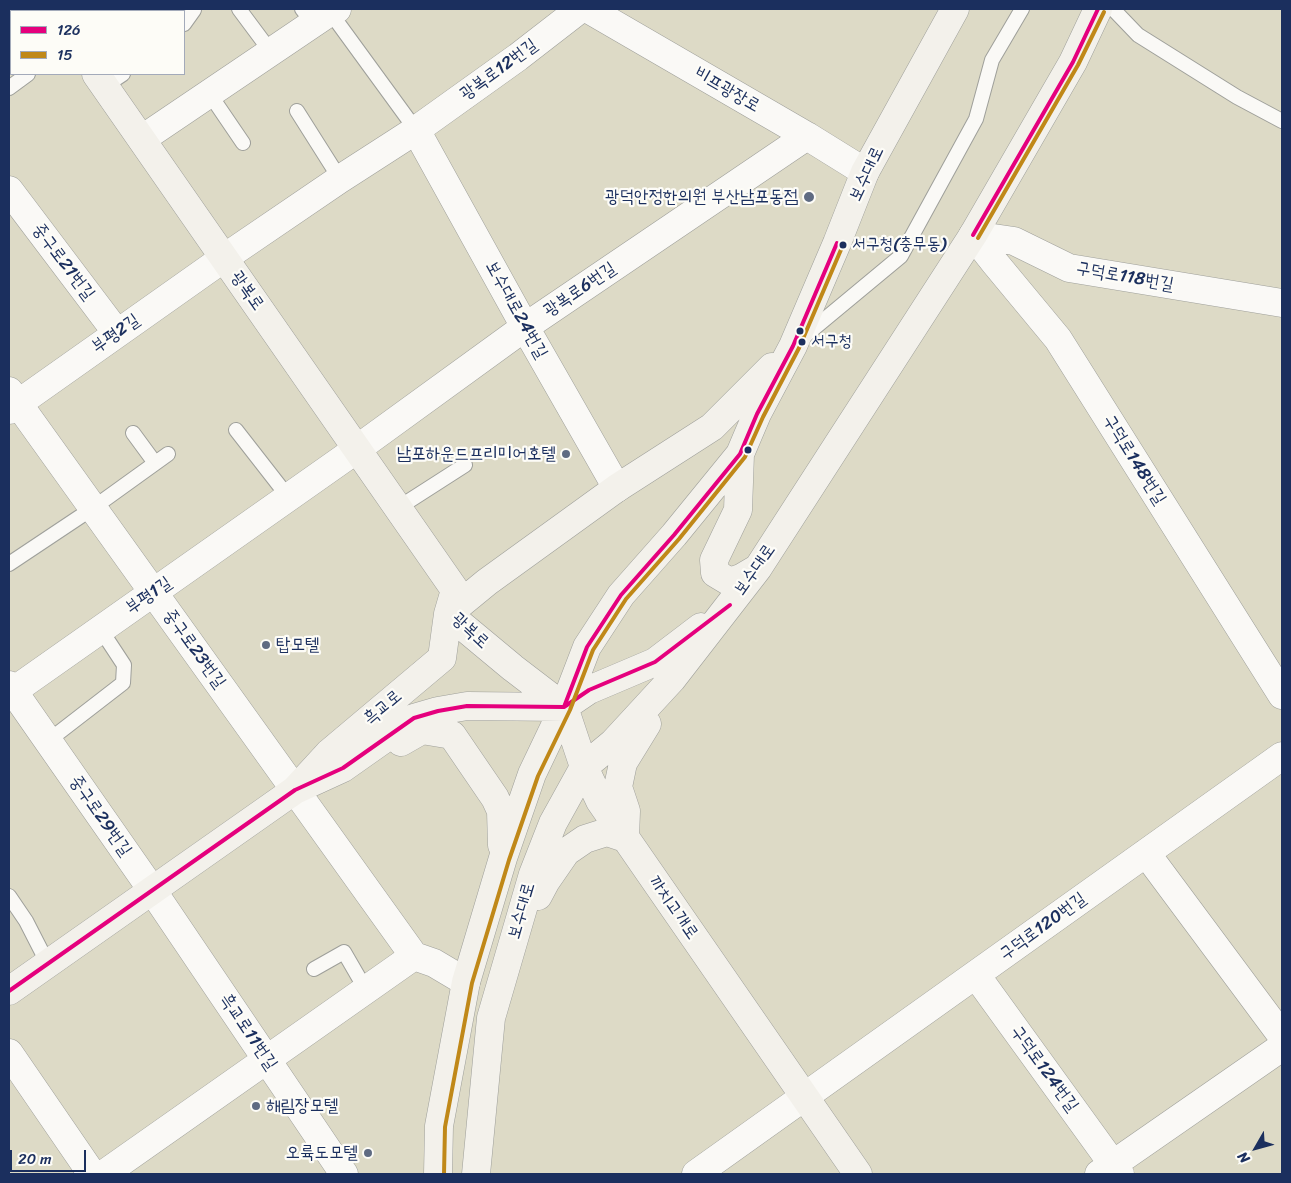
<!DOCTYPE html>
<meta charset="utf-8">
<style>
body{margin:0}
#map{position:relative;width:1291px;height:1183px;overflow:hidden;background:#dddac6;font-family:Sriracha,sans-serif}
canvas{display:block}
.frame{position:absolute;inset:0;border:10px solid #1b2f5e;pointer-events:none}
.legend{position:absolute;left:10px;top:10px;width:175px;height:65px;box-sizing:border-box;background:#fdfcf7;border:1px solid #a3aaba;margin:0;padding:6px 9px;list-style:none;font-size:15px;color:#1b2f5e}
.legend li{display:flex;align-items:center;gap:10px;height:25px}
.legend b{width:25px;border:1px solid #a3aaba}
.north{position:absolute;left:1231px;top:1123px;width:50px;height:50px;-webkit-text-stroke:4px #fdfcf7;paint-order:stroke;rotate:232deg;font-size:14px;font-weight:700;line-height:20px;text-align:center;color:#1b2f5e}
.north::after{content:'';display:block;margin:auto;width:18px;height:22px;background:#1b2f5e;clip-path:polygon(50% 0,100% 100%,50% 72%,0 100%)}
.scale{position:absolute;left:10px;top:1150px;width:76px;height:22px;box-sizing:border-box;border:2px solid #1b2f5e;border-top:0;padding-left:6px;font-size:15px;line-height:18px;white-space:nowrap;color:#1b2f5e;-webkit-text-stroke:4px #fdfcf7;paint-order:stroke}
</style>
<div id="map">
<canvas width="1291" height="1183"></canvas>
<div class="frame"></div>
<ul class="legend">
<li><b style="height:6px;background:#e5007d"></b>126</li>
<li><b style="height:6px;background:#c08818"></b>15</li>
</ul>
<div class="north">N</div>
<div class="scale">20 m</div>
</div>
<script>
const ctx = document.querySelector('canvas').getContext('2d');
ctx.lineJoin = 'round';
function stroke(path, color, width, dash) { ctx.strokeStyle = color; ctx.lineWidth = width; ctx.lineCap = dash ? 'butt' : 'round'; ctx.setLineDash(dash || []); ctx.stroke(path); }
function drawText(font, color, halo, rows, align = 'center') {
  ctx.font = font + ' Sriracha,"Poor Story",sans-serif'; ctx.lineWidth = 4.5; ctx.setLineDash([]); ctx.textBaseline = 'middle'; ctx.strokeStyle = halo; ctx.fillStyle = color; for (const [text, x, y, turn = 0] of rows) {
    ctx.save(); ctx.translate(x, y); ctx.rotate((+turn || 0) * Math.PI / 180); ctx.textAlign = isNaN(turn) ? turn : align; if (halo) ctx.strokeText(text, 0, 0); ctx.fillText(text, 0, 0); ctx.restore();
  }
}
const service = new Path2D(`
 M239 9 271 52
 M302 9 313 23
 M1113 9 1138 35 1237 97 1282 121
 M330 12 416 130
 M184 24 194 10 193 9
 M105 86 123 74
 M9 88 28 74
 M209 93 243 143
 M297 111 340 179
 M801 339 901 256 976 119 992 60 1022 9
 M236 430 289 498
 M133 433 155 463
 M398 508 465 465
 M9 564 93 508 168 454
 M48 741 123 683 124 665 101 630
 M9 896 26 921 48 964
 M314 969 344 952 366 990`);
const minor = new Path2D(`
 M588 9 807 136 865 172
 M416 130 525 327 617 488
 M142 139 330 12 337 9
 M9 190 117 333
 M973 235 995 263 1058 339 1282 695
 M973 235 1014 241 1069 268 1282 303
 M9 391 414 956
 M9 410 224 258 340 179 416 130 518 57 580 9
 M9 685 152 890 344 1174
 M9 694 357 449 525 327 807 136
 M1146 853 1282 1036
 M414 956 434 963 466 982
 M976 975 1120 1174
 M9 1053 92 1174
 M104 1174 414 956
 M696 1174 1282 756
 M1099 1174 1282 1047`);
const secondary = new Path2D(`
 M50 9 52 11
 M96 74 455 590 448 614 442 658 329 753 295 790
 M740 454 738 510 714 560 715 573 730 582 741 578 758 568
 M448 614 487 582 617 488 712 427 772 367
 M448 614 513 668 564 707
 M564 707 584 767 600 801 858 1174
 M401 742 422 730 452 735 495 798 501 811 502 845
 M538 896 546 881 566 852 585 839 607 832 625 838 626 811 618 787 623 763 647 724
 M9 991 295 790 343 768 414 718 438 711 467 706 564 707 589 690 655 662 701 627
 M438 1174 439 1126 466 982 503 858 532 774 564 707 587 647 621 595 674 535 740 454 757 414 793 346 837 243 865 172 955 9
 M476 1174 491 1018 533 874 553 823 584 767 613 743 672 679 758 568 973 235 1073 62 1098 9`);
const bus1 = new Path2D(`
 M973 235 1073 62 1098 9
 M564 707 587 647 621 595 674 535 740 454 757 414 793 346 837 243
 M9 991 295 790 343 768 414 718 438 711 467 706 564 707 589 690 655 662 730 605`);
const bus2 = new Path2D(`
 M978 238 1078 65 1104 12
 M444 1174 445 1127 472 983 509 860 538 776 570 710 593 650 626 599 679 539 745 457 763 417 799 348 843 245`);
const markers = [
 [809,197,6,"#5f6b82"],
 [843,245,4.5,"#1b2f5e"],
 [800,331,4.5,"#1b2f5e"],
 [802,342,4.5,"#1b2f5e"],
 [748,450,4.5,"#1b2f5e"],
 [566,454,5,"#5f6b82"],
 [266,645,5,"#5f6b82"],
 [256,1106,5,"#5f6b82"],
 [368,1153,5,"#5f6b82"]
];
const busNames = [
 ["서구청(충무동)",852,245],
 ["서구청",811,342]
];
const streetNames = [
 ["광복로12번길",499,70,-36],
 ["비프광장로",727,90,30],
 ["보수대로",867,174,-65],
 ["중구로21번길",63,262,53],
 ["구덕로118번길",1125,277,10],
 ["광복로6번길",580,290,-34],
 ["광복로",247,291,55],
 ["보수대로24번길",516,310,61],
 ["부평2길",116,334,-35],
 ["구덕로148번길",1134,460,58],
 ["보수대로",755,570,-55],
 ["부평1길",149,596,-35],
 ["광복로",470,631,43],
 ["중구로23번길",194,649,54],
 ["흑교로",383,708,-40],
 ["중구로29번길",100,816,55],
 ["까치고개로",673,908,55],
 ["보수대로",522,911,-74],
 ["구덕로120번길",1043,927,-36],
 ["흑교로11번길",248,1032,56],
 ["구덕로124번길",1044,1069,54]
];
const poiNames = [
 ["광덕안정한의원 부산남포동점",798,197],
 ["남포하운드프리미어호텔",556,454],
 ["탑모텔",276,645,"left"],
 ["해림장모텔",266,1106,"left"],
 ["오륙도모텔",358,1153]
];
stroke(service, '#9e9f9a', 16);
stroke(minor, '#9e9f9a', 29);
stroke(secondary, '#9e9f9a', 29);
stroke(service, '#faf9f6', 14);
stroke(minor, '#faf9f6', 28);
stroke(secondary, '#f3f1eb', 28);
stroke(bus1, '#e5007d', 4);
stroke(bus2, '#c08818', 4);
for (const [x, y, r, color] of markers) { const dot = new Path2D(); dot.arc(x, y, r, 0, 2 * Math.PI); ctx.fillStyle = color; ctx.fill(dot); stroke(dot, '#fdfcf7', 2); }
drawText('17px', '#1b2f5e', '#fdfcf7', busNames, 'left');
drawText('18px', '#1b2f5e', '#fdfcf7', streetNames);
drawText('18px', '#1b2f5e', '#fdfcf7', poiNames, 'right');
</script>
